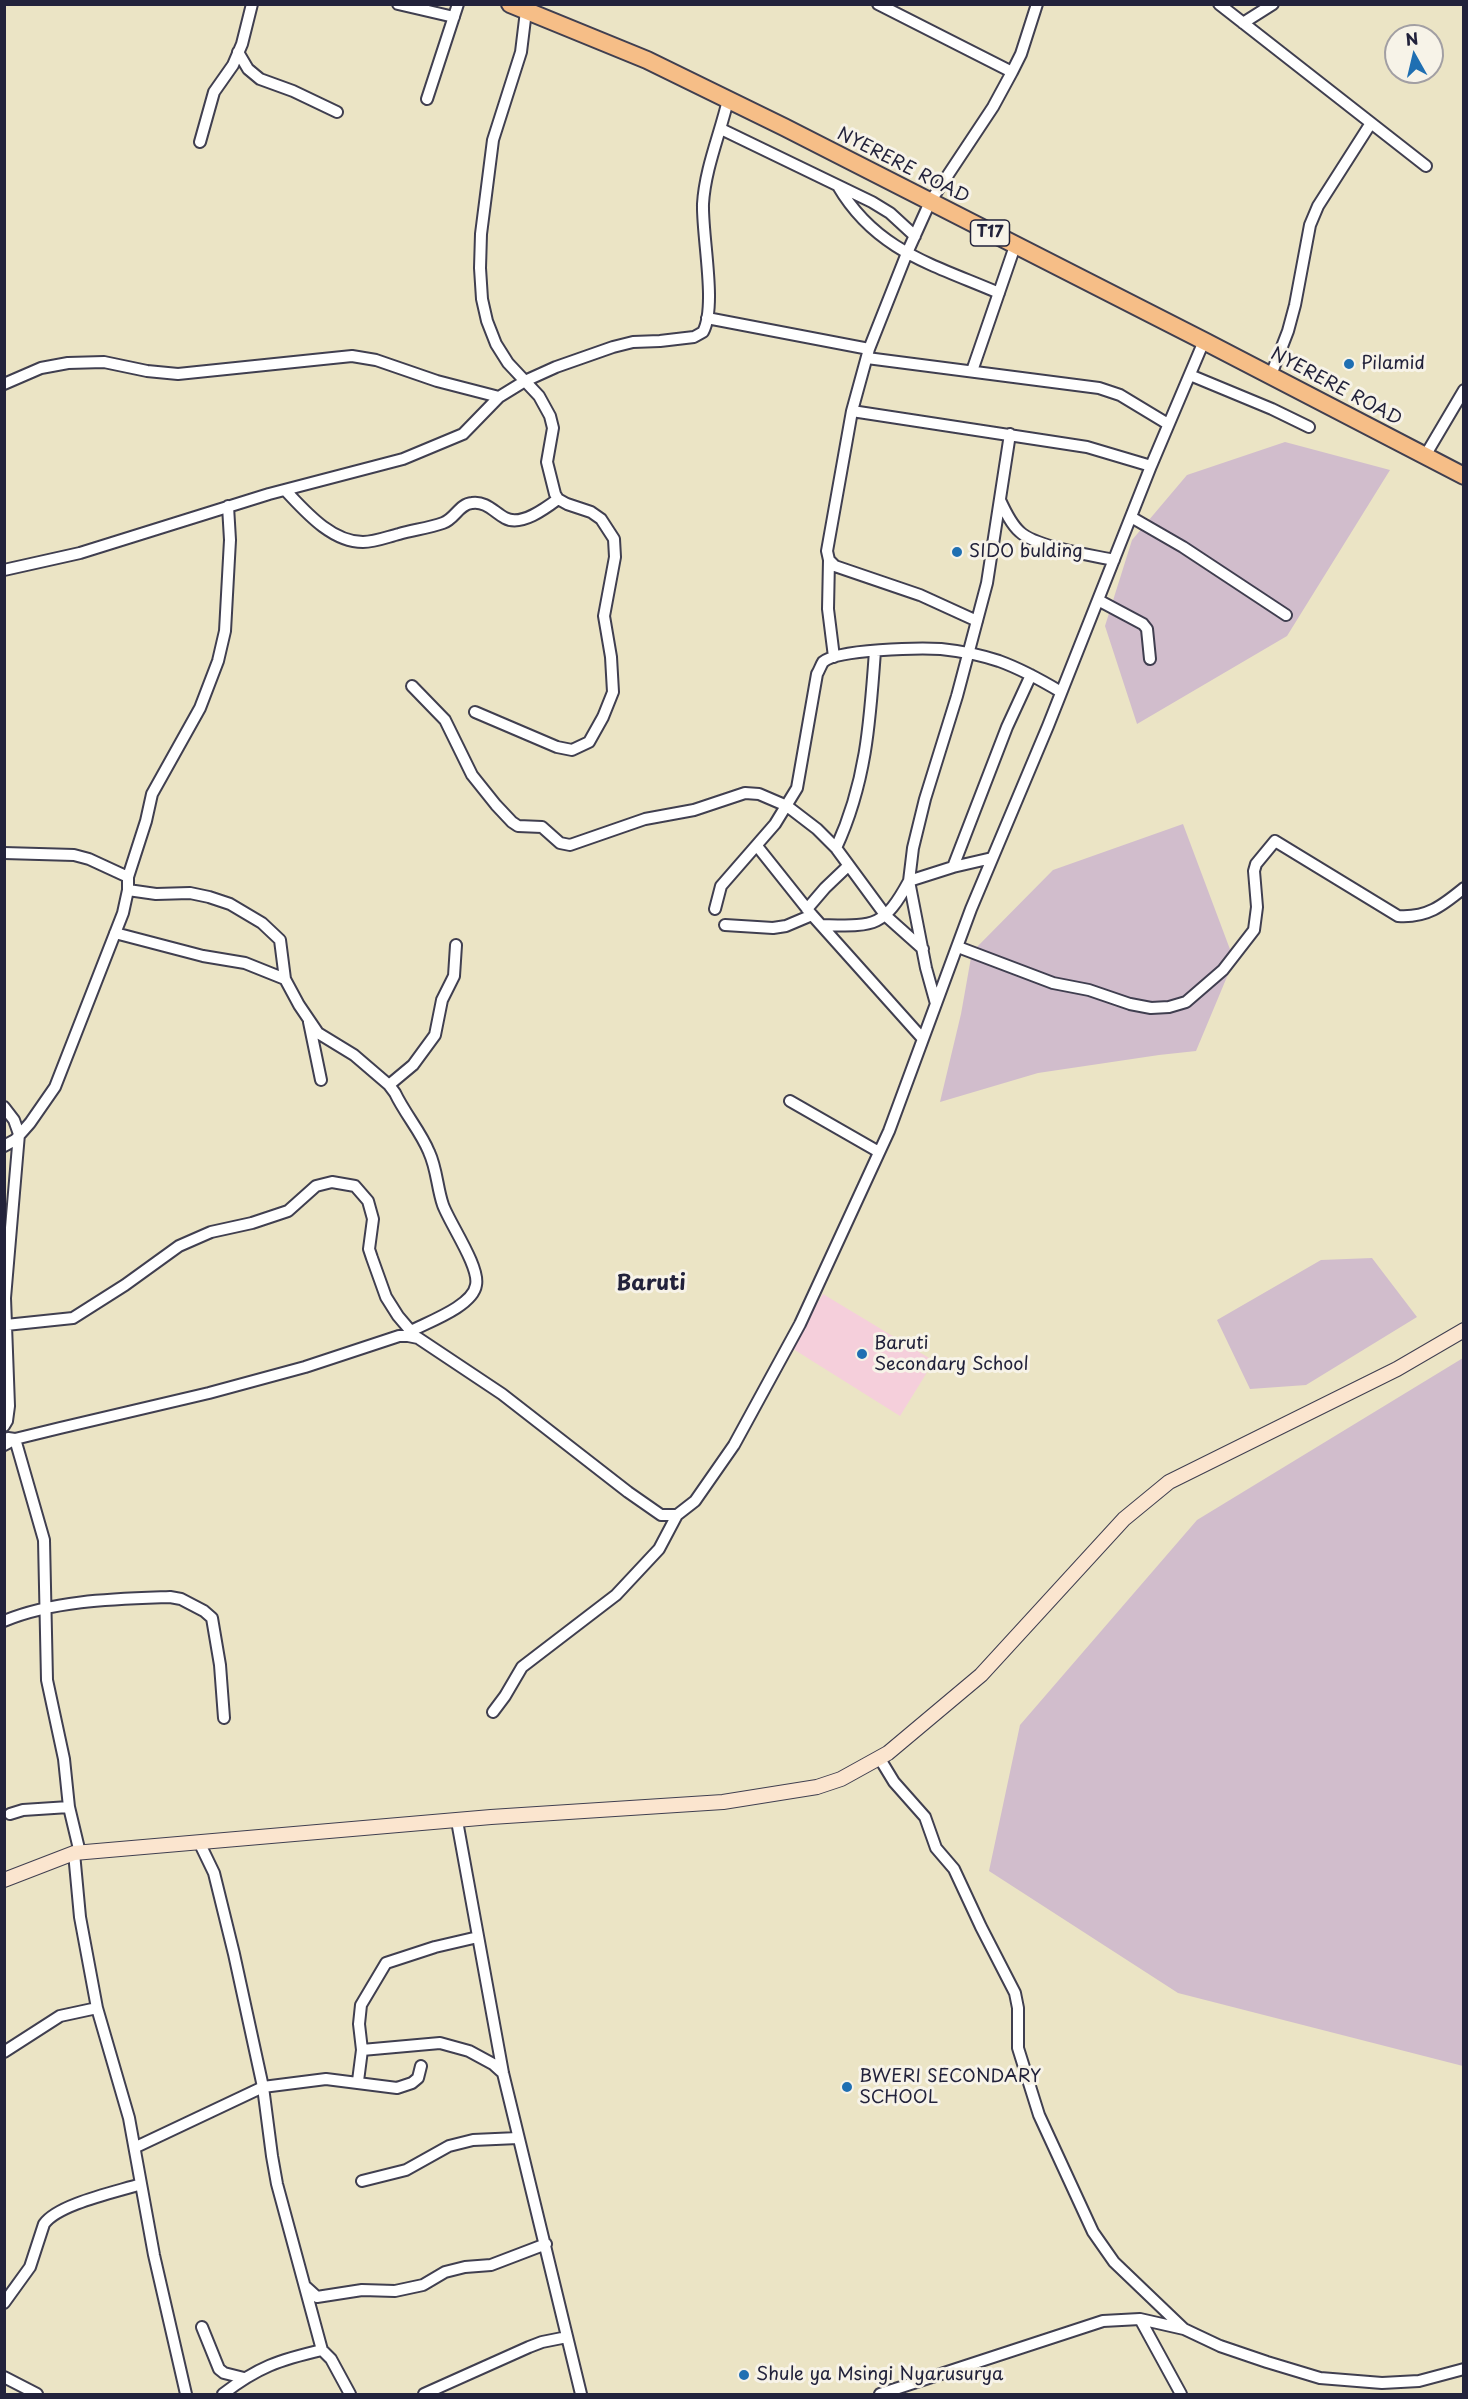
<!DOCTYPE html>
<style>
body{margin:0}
#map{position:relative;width:1468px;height:2399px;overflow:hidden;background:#ebe4c5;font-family:"Playpen Sans",sans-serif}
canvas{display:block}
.frame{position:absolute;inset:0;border:6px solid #22223b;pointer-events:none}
.north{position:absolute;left:1384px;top:24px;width:60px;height:60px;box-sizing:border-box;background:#f7f3e8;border:2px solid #a29fa3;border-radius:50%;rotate:352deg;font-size:16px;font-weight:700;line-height:24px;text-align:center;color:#22223b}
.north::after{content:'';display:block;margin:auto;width:21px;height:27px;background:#1f6fb2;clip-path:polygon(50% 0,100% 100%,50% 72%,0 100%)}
</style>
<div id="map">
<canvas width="1468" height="2399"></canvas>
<div class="frame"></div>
<div class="north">N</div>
</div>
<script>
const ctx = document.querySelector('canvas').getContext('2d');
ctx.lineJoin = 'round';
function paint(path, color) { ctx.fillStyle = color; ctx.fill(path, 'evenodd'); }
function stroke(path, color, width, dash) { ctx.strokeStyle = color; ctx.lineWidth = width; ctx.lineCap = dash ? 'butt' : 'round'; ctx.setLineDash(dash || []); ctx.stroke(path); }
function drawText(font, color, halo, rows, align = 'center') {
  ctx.font = font + ' "Playpen Sans",sans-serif'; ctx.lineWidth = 6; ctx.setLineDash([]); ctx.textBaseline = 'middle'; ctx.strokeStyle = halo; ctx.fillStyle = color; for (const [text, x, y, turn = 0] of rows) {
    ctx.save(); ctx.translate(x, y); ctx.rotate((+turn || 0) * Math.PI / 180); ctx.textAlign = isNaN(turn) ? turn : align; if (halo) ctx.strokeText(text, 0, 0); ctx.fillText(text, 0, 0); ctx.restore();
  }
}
const built = new Path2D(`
 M823 1294 934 1361 900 1416 790 1347Z`);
const industrial = new Path2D(`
 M1285 442 1390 470 1287 636 1137 724 1105 626 1132 540 1187 475Z
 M1183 824 1234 960 1196 1051 1159 1055 1038 1073 940 1102 961 1014 972 952 1053 870Z
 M1372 1258 1417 1317 1306 1385 1250 1389 1217 1320 1321 1260Z
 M1463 1358V2066L1178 1993 989 1871 1020 1725 1197 1520Z`);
const street = new Path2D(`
 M398 4 454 17
 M878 4 1012 72
 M1219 4 1426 166
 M1243 23 1273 4
 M238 52 248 69 260 79 293 91 337 112
 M427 99 458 4
 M721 129 872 202 890 213 915 236
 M200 142 214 92 233 65 242 44 252 4
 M838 186C876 251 934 265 999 293
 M707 318 869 349
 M867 358 1099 388 1120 395 1168 424
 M972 371 1015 246
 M1190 375 1272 409 1309 427
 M1271 375 1288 331 1295 305 1310 225 1318 206 1371 123
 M4 384 41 368 68 363 104 362 147 371 178 374 352 356 376 360 437 381 499 397
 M852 411 1087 447 1151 466
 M1425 456 1464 390
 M285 490C305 511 331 542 363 542 375 542 387 537 399 534 413 530 429 528 443 523 455 519 459 504 472 503 486 501 494 512 505 518 521 527 546 508 558 499
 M1000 500C1005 511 1011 524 1020 532 1036 547 1091 555 1114 560
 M1131 517 1183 547 1286 615
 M829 560 828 609 834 657
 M4 570 80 553 269 494 403 459 463 434 499 397 525 381 556 367 613 347 633 342 660 341 694 337 703 332C717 306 702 237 703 204 705 169 720 134 728 100
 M1098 600 1143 624 1147 629 1150 659
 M977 621 920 595 835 566 829 560 827 551 852 411 869 349 907 253 930 202 993 107 1012 72 1021 54 1037 4
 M412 686 445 720 472 775 496 805 512 822 518 826 542 827 560 843 570 845 645 819 694 810 745 793 759 794 787 806 817 829 836 848 886 916 923 949
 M475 712 557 747 572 750 589 742 603 717 613 692 611 657 604 616 615 557 614 539 601 519 591 512 567 504 558 499 555 494 547 462 553 428 550 416 539 396 508 363 496 344 487 321 482 299 480 268 481 234 493 140 521 52 526 11
 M757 846 812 915 923 1039
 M836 848C866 783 870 722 875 651
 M4 853 74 855 89 859 128 877
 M953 867 1007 727 1031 675
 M128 890 156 894 190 893 209 897 230 904 262 923 280 940 285 979 299 1005 318 1033 354 1055 389 1085 395 1093C405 1114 421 1132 429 1152 437 1169 437 1188 443 1205 450 1224 480 1267 476 1285 473 1306 428 1322 411 1331
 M715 909 721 886 775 824 797 788 817 674C819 671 821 665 823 662 837 649 920 648 941 649 960 651 981 655 999 661 1021 669 1041 680 1061 692
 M807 909 825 888 848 866
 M725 925 773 928 786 926 812 915
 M821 925C873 926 883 929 909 881L953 867 992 858
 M115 933 203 956 245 963 285 979
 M958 947 1053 983 1089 990 1130 1004 1151 1008 1169 1007 1186 1002 1223 970 1254 930 1257 907 1254 871 1256 864 1275 841 1398 916C1427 918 1442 906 1464 888
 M936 1004 926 968 909 881 913 848 925 799 957 696 987 583 1010 434
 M309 1022 321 1080
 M389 1085 413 1065 435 1035 442 1000 454 976 456 945
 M790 1101 879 1152
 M4 1107 14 1120 19 1134 5 1298 9 1406 7 1421 4 1426
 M4 1146 15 1140 30 1123 55 1087 123 913 128 890V877L146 821 152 794 200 708 218 661 225 631 230 540 228 506
 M6 1325 73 1318 125 1285 179 1246 211 1232 252 1223 288 1211 316 1186 332 1182 355 1186 368 1201 373 1219 369 1249 372 1258 386 1297 398 1316 415 1336
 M8 1438 15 1439 44 1540 47 1680 64 1759 69 1807 80 1853
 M4 1445 15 1439 60 1428 209 1393 305 1367 399 1336H408L418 1338 502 1394 628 1492 661 1515H677
 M4 1621C55 1600 115 1599 170 1597L181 1599 204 1611 212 1618 220 1665 224 1718
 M493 1712 505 1696 522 1667 616 1595 659 1549 677 1515 695 1501 734 1445 800 1324 889 1131 971 909 1048 726 1151 466 1204 341
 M880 1759 894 1782 925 1817 936 1848 954 1869 981 1927 1015 1993 1018 2008V2048L1039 2115 1093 2232 1114 2262 1184 2329 1220 2346 1267 2362 1320 2378 1382 2383 1419 2381 1464 2369
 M10 1814 23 1810 69 1807
 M457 1821 503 2073 581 2394
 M200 1844 214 1873 234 1954 263 2087 272 2156 277 2184 322 2350 331 2359 350 2394
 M74 1853 80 1917 97 2008 129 2118 154 2255 186 2394
 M362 2050 440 2043 469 2051 493 2064 503 2073
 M4 2052 60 2016 97 2008
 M358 2081 362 2050 359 2024 361 2005 386 1963 435 1947 478 1937
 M136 2147 263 2087 326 2079 397 2088 412 2083 418 2078 421 2066
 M362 2181 406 2170 449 2146 473 2140 518 2138
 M306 2287 317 2297 362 2290 395 2291 423 2285 445 2272 465 2267 491 2265 546 2244
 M4 2303 30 2267 44 2224C58 2204 116 2192 141 2184
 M1140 2319 1181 2394
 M202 2327 219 2369 224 2373 244 2378
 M4 2377 37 2394
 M223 2394C258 2367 279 2360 322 2350
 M424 2394 529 2347 542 2342 567 2337
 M880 2394 1103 2321 1140 2319 1184 2329`);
const secondary = new Path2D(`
 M4 1880 74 1853 491 1817 723 1802 817 1787 841 1779 888 1753 981 1675 1124 1519 1169 1482 1397 1369 1464 1330`);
const primary = new Path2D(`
 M510 4 647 60 784 127 1204 341 1464 476`);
const markers = [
 [1349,364,6,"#1f6fb2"],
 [957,552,6,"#1f6fb2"],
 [862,1354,6,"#1f6fb2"],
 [847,2087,6,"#1f6fb2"],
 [744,2375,6,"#1f6fb2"]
];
const shields = [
 [990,233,39]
];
const shieldNames = [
 ["T17",990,233]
];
const streetNames = [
 ["NYERERE ROAD",903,166,27],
 ["NYERERE ROAD",1336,387,28]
];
const poiNames = [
 ["Pilamid",1361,364],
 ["SIDO bulding",969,552],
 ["Baruti",874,1344],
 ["Secondary School",874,1365],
 ["BWERI SECONDARY",859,2077],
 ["SCHOOL",859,2098],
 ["Shule ya Msingi Nyarusurya",756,2375]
];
const quarterNames = [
 ["Baruti",651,1284]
];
paint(built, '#f5cfdb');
paint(industrial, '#d1bdcc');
stroke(street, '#403f50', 14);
stroke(secondary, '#403f50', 16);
stroke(primary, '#403f50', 20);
stroke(street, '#fff', 10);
stroke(secondary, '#fbe5cf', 14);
stroke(primary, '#f6be87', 16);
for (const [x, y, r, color] of markers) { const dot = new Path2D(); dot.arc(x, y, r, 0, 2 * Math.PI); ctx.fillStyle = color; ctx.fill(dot); stroke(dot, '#f7f3e8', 2); }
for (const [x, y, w] of shields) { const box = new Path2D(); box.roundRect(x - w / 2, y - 13, w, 26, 4.5); ctx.fillStyle = '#f7f3e8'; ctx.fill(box); stroke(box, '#22223b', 1.5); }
drawText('bold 16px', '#22223b', null, shieldNames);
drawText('18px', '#22223b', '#f7f3e8', streetNames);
drawText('18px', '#22223b', '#f7f3e8', poiNames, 'left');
drawText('bold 21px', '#22223b', '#f7f3e8', quarterNames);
</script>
